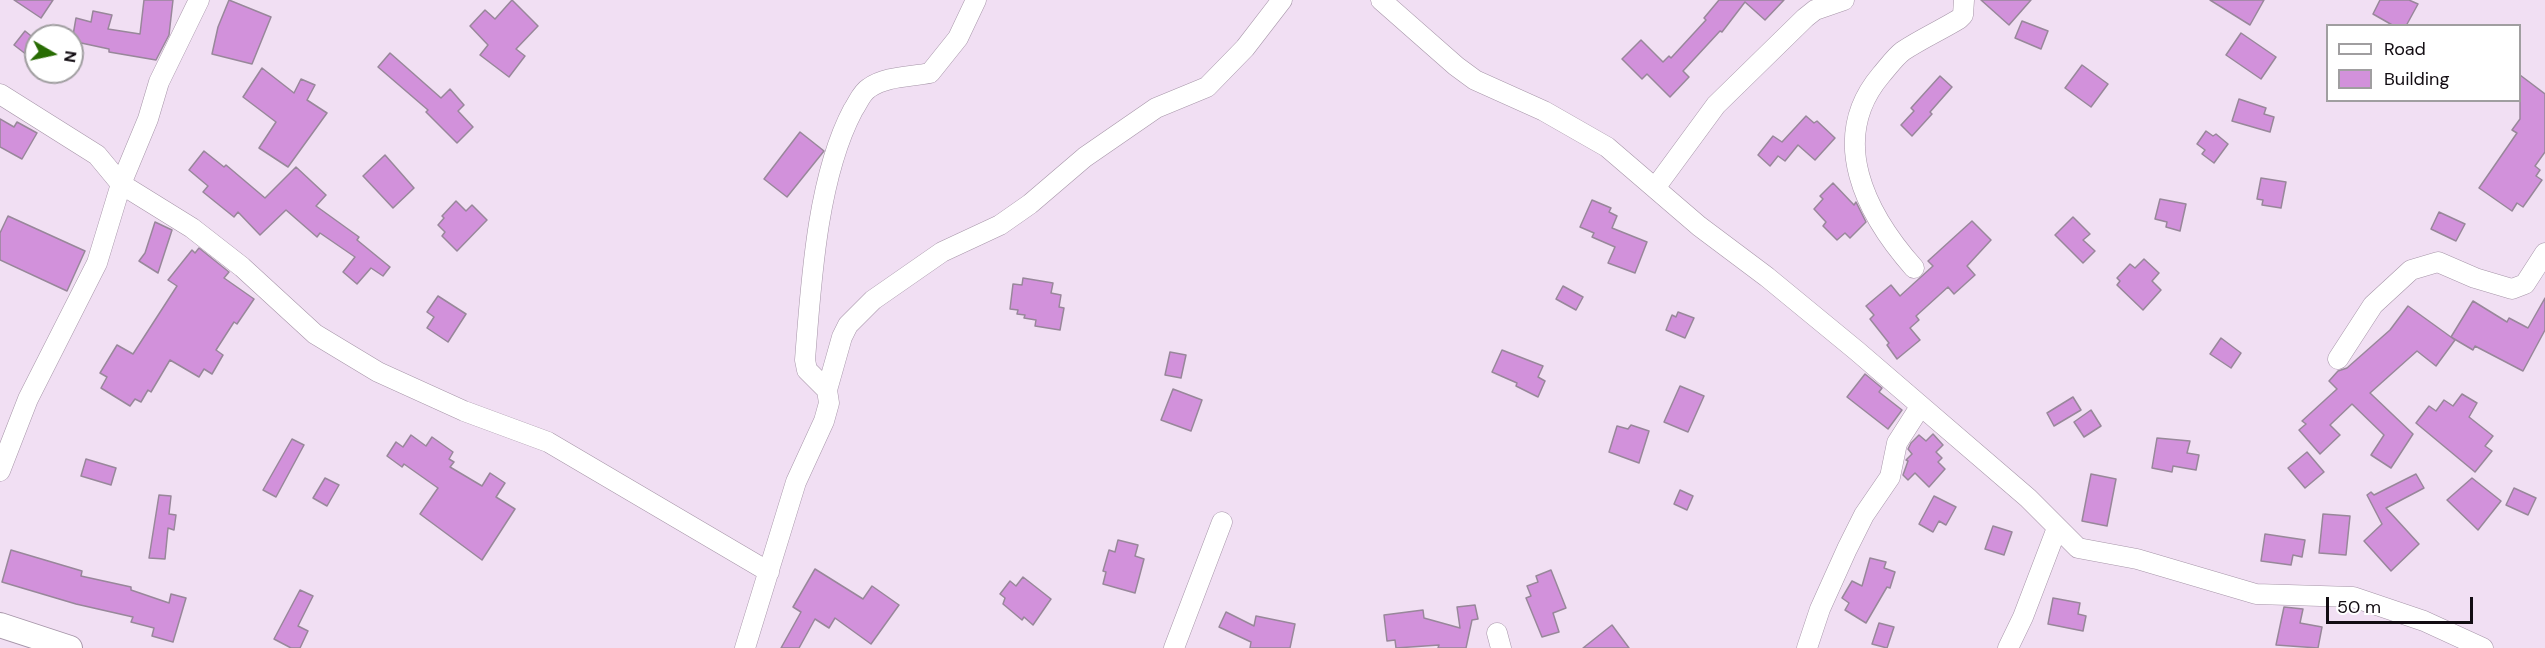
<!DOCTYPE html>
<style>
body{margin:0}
#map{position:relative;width:2545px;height:648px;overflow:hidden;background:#f1dff3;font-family:"DM Sans",sans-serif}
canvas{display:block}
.legend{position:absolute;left:2326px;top:24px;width:195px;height:78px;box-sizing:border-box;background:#fff;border:2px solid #a09ea0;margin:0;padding:8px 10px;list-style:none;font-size:18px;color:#120c12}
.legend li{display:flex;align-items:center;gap:12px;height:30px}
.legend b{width:30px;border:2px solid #a09ea0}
.north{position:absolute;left:24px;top:24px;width:60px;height:60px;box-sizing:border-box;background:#fff;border:2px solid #a09ea0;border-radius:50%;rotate:99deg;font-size:16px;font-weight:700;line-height:24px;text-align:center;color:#120c12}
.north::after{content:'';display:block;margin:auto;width:21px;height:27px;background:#286c03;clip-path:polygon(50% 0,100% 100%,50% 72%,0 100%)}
.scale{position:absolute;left:2326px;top:597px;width:147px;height:27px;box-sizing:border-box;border:3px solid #120c12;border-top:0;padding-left:8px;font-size:18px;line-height:21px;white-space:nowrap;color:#120c12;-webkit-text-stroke:4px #fff;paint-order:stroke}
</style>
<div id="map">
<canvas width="2545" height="648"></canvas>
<ul class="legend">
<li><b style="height:8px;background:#fff"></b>Road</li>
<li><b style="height:16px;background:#d291db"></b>Building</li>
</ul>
<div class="north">N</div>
<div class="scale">50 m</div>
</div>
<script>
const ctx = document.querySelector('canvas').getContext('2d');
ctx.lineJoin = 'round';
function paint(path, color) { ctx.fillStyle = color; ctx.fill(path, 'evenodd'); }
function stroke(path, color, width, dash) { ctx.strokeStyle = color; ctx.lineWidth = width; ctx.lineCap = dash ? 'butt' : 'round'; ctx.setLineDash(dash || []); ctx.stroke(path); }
const building = new Path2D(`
 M14 0H53L41 18Z
 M144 0H173L169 35 156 60 109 52V49L72 41 76 18 91 22 93 11 112 15 108 29 140 34Z
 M229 0 271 17 252 64 212 54 218 27Z
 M512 0 538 26 516 49 525 56 509 77 480 55 488 45 470 26 485 10 495 19Z
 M1719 0H1784L1765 20 1745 2 1722 32 1720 31 1683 71 1689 77 1670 97 1647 74 1642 79 1622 59 1641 40 1663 62 1669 56 1671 58 1706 20 1704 18Z
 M1981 0H2031L2009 25Z
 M2210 0H2264L2250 25Z
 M2380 0H2409L2418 4 2406 26H2394L2373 14Z
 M2022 21 2048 31 2041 49 2015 38Z
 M25 31 36 40 27 55 14 45Z
 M2241 33 2276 57 2261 79 2226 55Z
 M390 53 441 98 450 89 464 105 458 111 473 127 457 143 426 112 428 110 378 67Z
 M2082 65 2108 84 2091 107 2065 88Z
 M262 68 294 93 301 79 315 85 307 100 327 113 288 167 259 148 276 122 243 97Z
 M2520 75 2545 94V152L2535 166 2540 170 2536 176 2542 180 2523 207 2517 203 2512 211 2479 188 2517 133 2512 130 2520 119Z
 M1940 76 1952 87 1930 112 1932 114 1912 136 1901 125 1914 111 1911 108Z
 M2239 99 2266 108 2264 114 2274 117 2270 132 2232 121Z
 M1806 116 1814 123 1817 121 1835 138 1815 160 1798 145 1785 161 1778 156 1770 166 1758 155 1773 136 1782 142Z
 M0 119 14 127 17 122 37 133 22 159 0 147Z
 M2206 131 2213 136 2216 134 2228 144 2214 163 2202 154 2205 150 2197 144Z
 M800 132 824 151 787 197 764 179Z
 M204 151 224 167 226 165 265 198 296 167 326 195 316 206 359 237 357 240 390 267 383 276 371 268 357 284 343 272 355 257 320 233 317 237 286 210 260 235 238 212 234 217 203 192 208 186 189 170Z
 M385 155 414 188 393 208 363 176Z
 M2261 178 2286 182 2281 208 2262 205 2263 200 2257 199Z
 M1833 183 1854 205 1856 202 1866 222 1850 238 1845 233 1837 240 1823 226 1826 222 1814 209 1823 199 1820 196Z
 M2160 199 2186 204 2180 231 2166 227 2167 222 2155 219Z
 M1592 200 1611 208 1609 212 1617 216 1612 228 1647 242 1635 273 1608 263 1615 247 1592 237 1594 233 1580 227Z
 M456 201 466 211 472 205 487 220 457 251 442 236 445 232 438 225 444 218 442 216Z
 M2439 212 2465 224 2456 241 2431 229Z
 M8 216 85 251 67 291 0 260V233Z
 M2073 217 2090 234 2083 240 2095 251 2083 263 2055 235Z
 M1972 221 1991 240 1967 266 1975 275 1954 294 1948 287 1916 316 1919 320 1910 328 1920 340 1897 359 1887 345 1889 343 1870 319 1874 315 1866 306 1891 285 1900 296 1933 266 1928 261Z
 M155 222 172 230 158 273 139 261 145 253Z
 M199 248 229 272 224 278 254 299 237 324 234 322 216 350 223 355 212 374 204 369 199 377 170 360 151 392 148 390 141 402 135 399 130 406 101 388 107 377 100 373 117 345 133 354 177 286 168 280 192 250 195 253Z
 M2144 259 2159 273 2152 281 2161 290 2143 310 2117 285 2120 281 2117 278 2130 264 2135 268Z
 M1023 278 1053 283 1051 293 1061 295 1059 307 1064 308 1060 330 1035 326 1036 320 1024 318 1025 315 1017 314 1018 310 1010 309 1013 284 1022 285Z
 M1563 286 1583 297 1576 310 1556 299Z
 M438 296 466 314 448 342 427 328 434 317 427 312Z
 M2545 298V330L2523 371 2475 346 2473 350 2451 337 2473 301 2507 322 2509 318 2528 328Z
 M2408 306 2455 340 2436 366 2417 351 2370 393 2413 434 2391 468 2371 455 2384 435 2352 404 2330 425 2340 435 2320 454 2299 430 2306 424 2302 421 2337 389 2329 381 2338 371 2347 368 2390 330Z
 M1678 312 1694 318 1685 338 1666 330 1672 315 1676 317Z
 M2221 338 2241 353 2231 368 2210 354Z
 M1502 350 1543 366 1538 377 1545 381 1538 397 1516 386 1517 383 1492 372Z
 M1170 352 1186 355 1181 378 1165 375Z
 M1865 374 1882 388 1879 392 1902 410 1888 429 1847 397Z
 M1680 386 1704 396 1688 432 1664 422Z
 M1173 389 1202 400 1191 431 1161 420Z
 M2462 394 2477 403 2469 417 2493 436 2485 446 2492 451 2475 472 2416 423 2429 406 2436 411 2444 400 2453 406Z
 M2073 397 2081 410 2054 426 2047 413Z
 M2091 410 2101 426 2084 437 2074 422Z
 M1631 425 1649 431 1639 463 1609 452 1617 426 1628 429Z
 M1933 434 1943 445 1936 452 1942 458 1938 462 1945 469 1929 487 1915 473 1908 480 1903 475 1908 461 1906 460 1912 454 1908 449 1911 443 1919 435 1926 441Z
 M411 435 426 446 432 437 453 452 449 459 454 462 450 467 482 486 490 473 505 483 496 497 515 509 482 560 420 514 438 488 404 464 402 467 387 456 396 442 403 447Z
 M2157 438 2190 441 2187 453 2199 455 2196 470 2173 466 2172 472 2152 468Z
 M292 439 304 445 276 497 263 490Z
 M2307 452 2324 472 2305 488 2288 468Z
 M86 459 116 468 111 485 81 476Z
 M2091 474 2116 479 2107 526 2082 521Z
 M2416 474 2424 488 2386 508 2419 544 2391 571 2364 541 2382 524 2367 495 2371 492 2374 495Z
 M325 478 339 485 327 506 313 498Z
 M2472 478 2501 501 2478 530 2447 500Z
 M2514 488 2536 498 2528 515 2506 505Z
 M1680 490 1693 496 1687 510 1674 504Z
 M159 495 171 496 169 514 176 515 174 530 168 528 165 559 149 558Z
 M1934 496 1956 507 1946 525 1939 521 1933 532 1919 524Z
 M2323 514 2350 516 2346 555 2319 553Z
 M1993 526 2012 532 2004 555 1985 549Z
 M2265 534 2305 540 2302 557 2293 555 2291 565 2261 561Z
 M1118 540 1138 545 1135 556 1144 559 1135 593 1103 584 1106 572 1103 571 1109 550 1115 552Z
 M11 550 82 571 81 576 131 587V590L169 603 171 594 186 598 173 642 152 636 154 628 131 622 133 617 76 604 2 582Z
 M1870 558 1886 562 1884 568 1895 572 1890 588 1887 587 1866 623 1845 610 1849 603 1842 598 1852 581 1862 586Z
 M815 569 863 599 872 586 899 605 871 644 835 618 829 628 815 619 799 648H781L801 612 793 607Z
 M1551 570 1566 608 1553 613 1559 632 1542 637 1526 598 1531 596 1527 586 1538 582 1536 576Z
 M1023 577 1051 599 1033 625 1024 617 1022 620 1003 604 1005 598 1000 594 1010 581 1016 586Z
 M300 590 313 596 298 626 308 631 300 648H291L274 639Z
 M2053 598 2080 603 2078 614 2086 616 2083 631 2048 624Z
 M1475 605 1478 619 1472 620 1466 648H1438L1439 645 1396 648 1395 640 1387 641 1384 615 1423 610 1424 618 1460 628 1457 607Z
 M2284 607 2303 609 2300 623 2322 627 2318 648 2276 645Z
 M1226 612 1254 626 1256 616 1295 624 1290 648H1250L1251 642 1219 627Z
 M1879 623 1894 627 1887 648 1872 644Z
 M1612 625 1629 648H1583Z`);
const minor = new Path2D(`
 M1381 0 1456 66 1475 80 1544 111 1607 147 1699 226 1767 277 1857 351 2028 498 2078 548 2137 559 2256 594 2353 597 2424 621 2483 648
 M0 94 97 155 121 184 192 228 242 267 315 334 378 372 464 411 548 442 769 572
 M1655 188 1716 105 1805 18 1815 10 1844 0
 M1914 268C1866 214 1827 139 1881 75 1888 67 1895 57 1903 51 1921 39 1941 30 1959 19L1963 15 1964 0
 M2338 359 2373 305 2411 270 2438 262 2475 278 2512 289 2525 284 2545 253
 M827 390 842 337 848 325 873 300 942 252 1000 225 1030 204 1085 157 1156 108 1207 87 1245 48 1282 0
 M0 471 28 399 97 263 121 184 148 119 159 82 199 0
 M1497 633 1501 648
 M745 648 796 482 824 421 829 403 827 390 807 370 805 360C811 283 817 178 853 110 858 103 861 93 869 88 886 76 910 77 930 73L958 38 976 0
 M1174 648 1222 522
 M1807 648 1820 609 1847 549 1864 515 1890 477 1897 443 1920 407
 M2008 648 2023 617 2057 528`);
const tertiary = new Path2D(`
 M0 625 70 648`);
paint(building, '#d291db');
stroke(building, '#98879a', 1.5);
stroke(minor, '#a695a8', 21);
stroke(tertiary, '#a695a8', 26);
stroke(minor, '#fff', 20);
stroke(tertiary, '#fff', 24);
</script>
